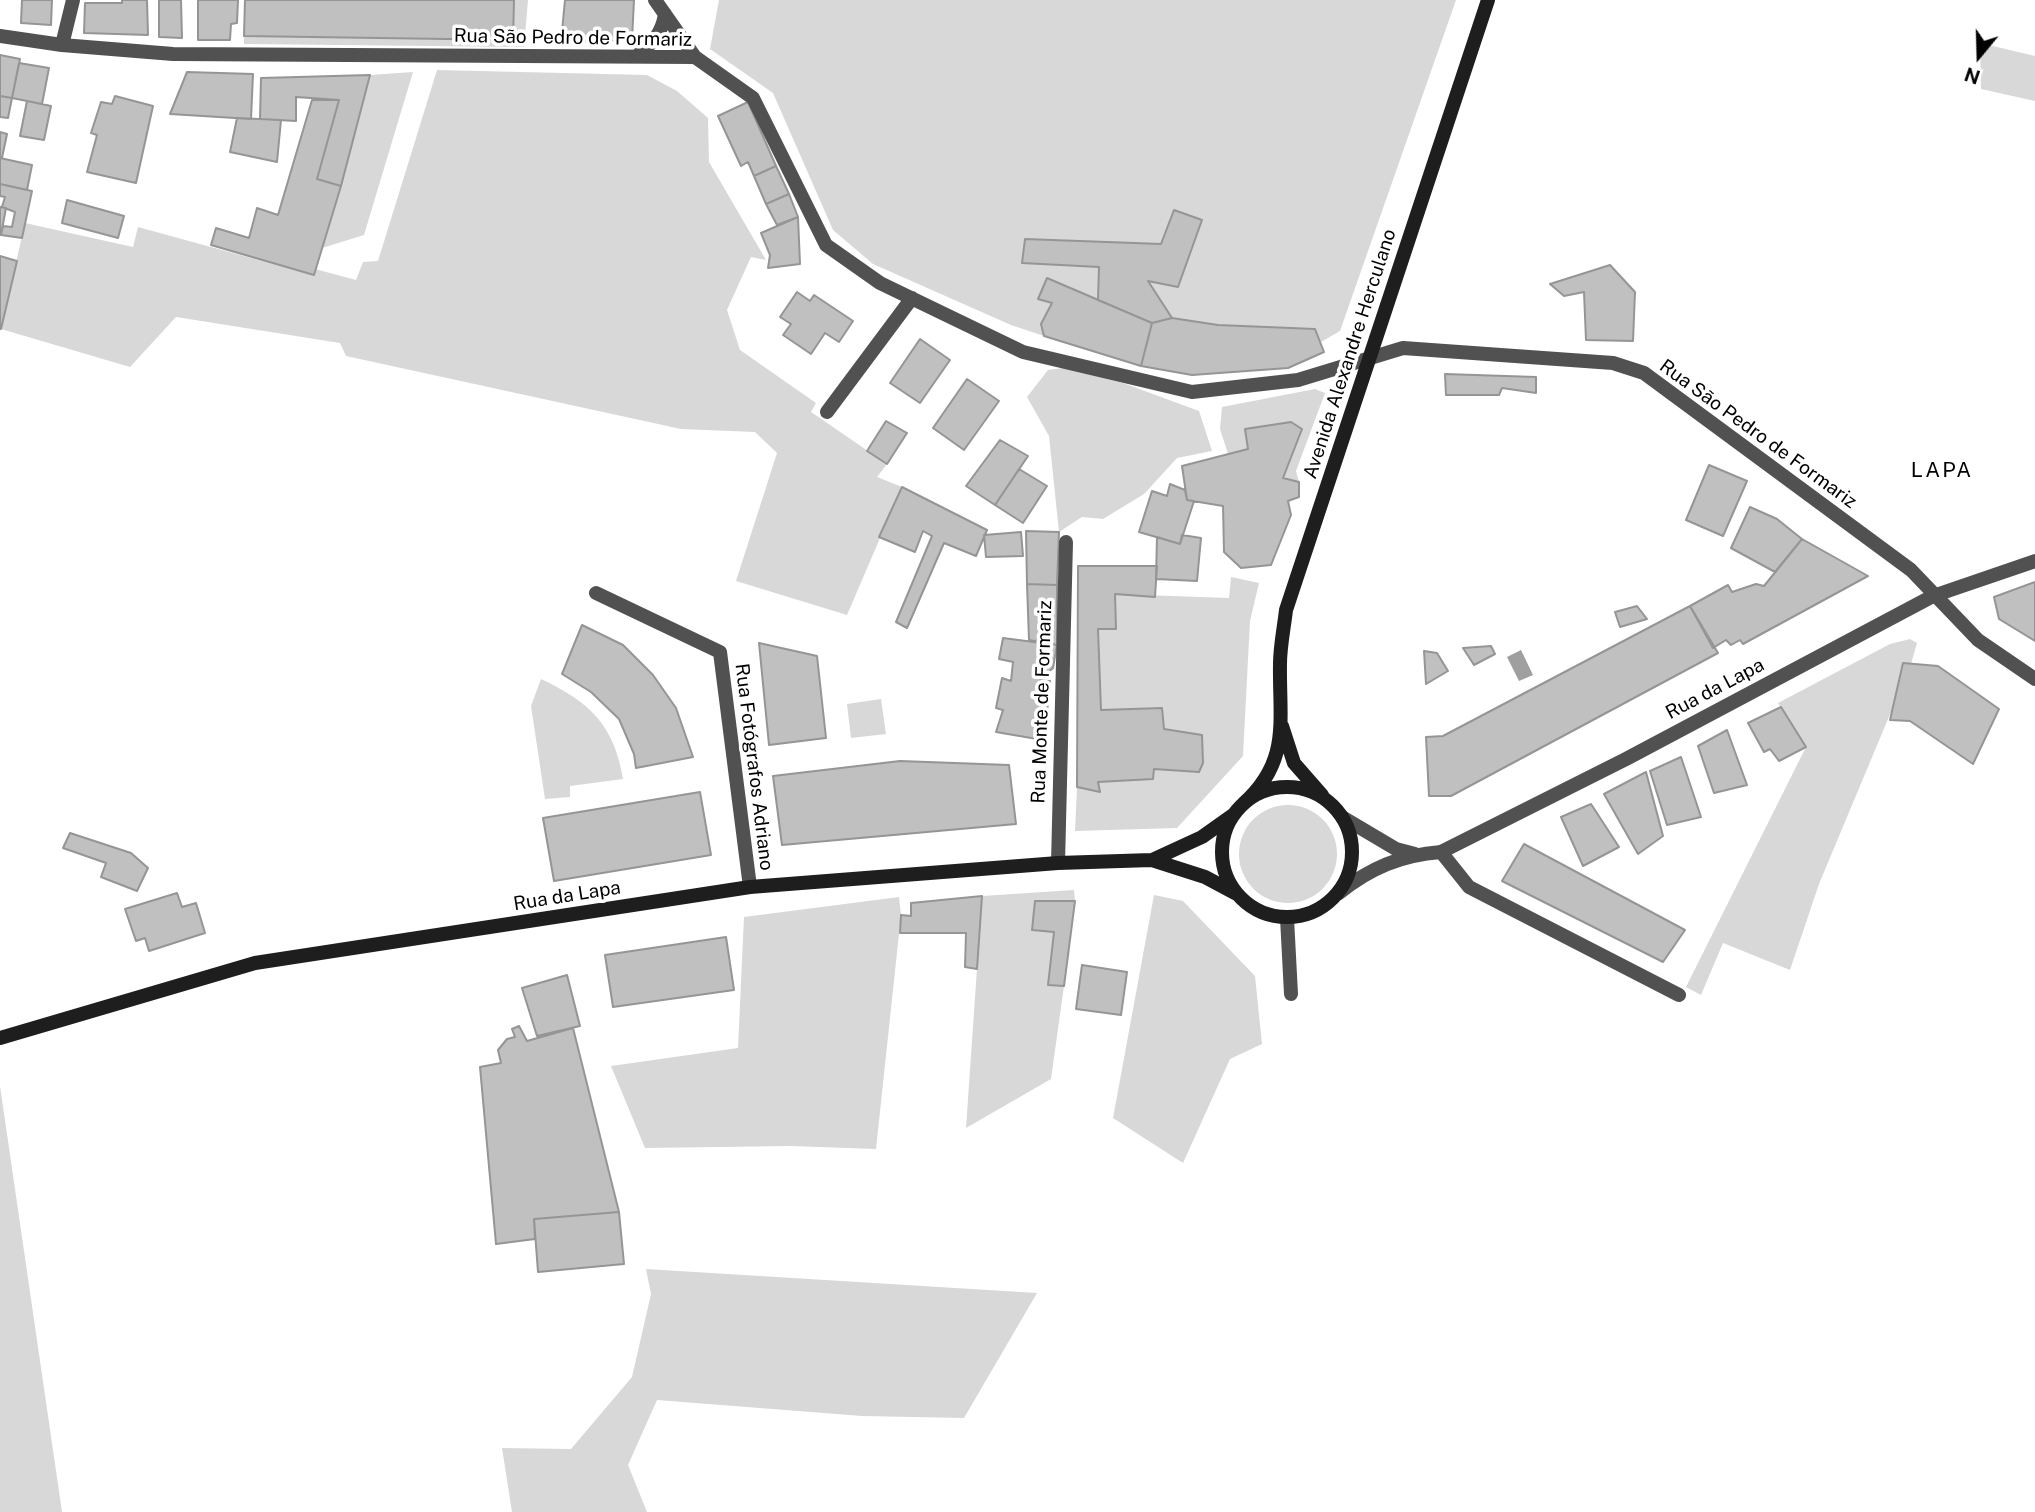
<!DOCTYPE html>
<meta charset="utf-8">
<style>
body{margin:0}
#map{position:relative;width:2035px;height:1512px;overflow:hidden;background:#fff;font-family:"Public Sans",sans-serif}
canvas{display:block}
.north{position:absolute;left:1944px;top:21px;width:70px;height:70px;-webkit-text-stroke:5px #fff;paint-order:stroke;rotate:199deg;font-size:19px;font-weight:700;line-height:28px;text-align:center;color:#000}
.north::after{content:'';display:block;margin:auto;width:24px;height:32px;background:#000;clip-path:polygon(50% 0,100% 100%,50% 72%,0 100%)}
</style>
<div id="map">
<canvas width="2035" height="1512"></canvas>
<div class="north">N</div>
</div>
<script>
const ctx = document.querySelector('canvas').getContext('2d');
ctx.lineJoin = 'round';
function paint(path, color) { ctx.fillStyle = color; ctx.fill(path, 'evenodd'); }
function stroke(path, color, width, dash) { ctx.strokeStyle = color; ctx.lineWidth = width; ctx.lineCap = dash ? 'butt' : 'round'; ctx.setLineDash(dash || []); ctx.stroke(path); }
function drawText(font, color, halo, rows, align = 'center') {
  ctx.font = font + ' "Public Sans",sans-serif'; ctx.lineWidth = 7; ctx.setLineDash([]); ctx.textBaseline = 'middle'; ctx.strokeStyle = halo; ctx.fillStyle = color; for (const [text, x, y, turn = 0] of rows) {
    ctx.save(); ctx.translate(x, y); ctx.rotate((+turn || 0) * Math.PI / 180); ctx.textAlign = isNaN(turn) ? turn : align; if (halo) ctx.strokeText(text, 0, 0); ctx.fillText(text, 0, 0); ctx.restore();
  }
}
const green = new Path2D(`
 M514 0H528L524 47 244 44V36L513 40Z
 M719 0H1456L1340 331 1321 342 1315 329 1218 325 1172 318 1148 281 1178 287 1202 221 1174 210 1161 244 1026 239 1022 263 1099 267 1098 300 1047 279 1038 299 1052 303 1041 324 1044 336 1011 325 873 264 833 230 773 93 710 49Z
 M1980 43 2035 56V101L1981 89Z
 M437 70 647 75 677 91 708 118 709 162 766 260 751 257 727 310 740 350 816 403 811 412 887 464 877 477 902 487 847 615 736 581 777 453 755 432 681 429 346 356 340 343 176 317 130 367 1 329 25 223 133 247 138 227 313 275 315 269 356 280 363 262 378 261Z
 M413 72 364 235 322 248 370 75Z
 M1063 368 1123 383 1199 411 1212 451 1177 458 1144 494 1103 519 1082 517 1059 532 1049 436 1027 397 1048 370Z
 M1315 389 1325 393 1296 471 1299 482 1283 478 1301 429 1290 422 1246 429 1248 449 1228 454 1220 429 1222 407Z
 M1231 577 1259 583 1250 621 1243 756 1177 828 1075 831 1077 787 1099 792 1098 782 1153 779 1154 769 1199 772 1203 763 1164 729 1162 708 1101 710 1098 629H1116L1115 594 1229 598Z
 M1910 639 1917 643 1911 664 1819 884 1790 970 1723 943 1701 995 1686 987 1806 747 1778 703 1890 644Z
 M541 679C590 702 614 725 623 779L570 786V797L545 799 531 706Z
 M881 699 886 734 851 738 847 704Z
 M1239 854a49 49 0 1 1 98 0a49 49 0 1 1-98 0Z
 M1074 890 1075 901H1036L1054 932 1048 985 1064 986 1051 1079 966 1128 982 896Z
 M1154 895 1183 901 1255 976 1262 1044 1230 1059 1183 1163 1113 1118Z
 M899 897 901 915 876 1149 791 1146 645 1148 611 1066 738 1048 744 917Z
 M0 1086 62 1512H0Z
 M646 1269 1037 1293 964 1418 862 1416 657 1400 628 1465 647 1512H512L502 1448 571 1449 632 1377 651 1294Z`);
const water = new Path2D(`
 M1521 650 1533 675 1519 681 1507 657Z`);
const building = new Path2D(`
 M22 0H52L51 25 21 23Z
 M122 0H147L148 35 84 33 85 3H122Z
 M159 0H181L182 38 159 37Z
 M198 0H238L237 23 231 24 230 40H198Z
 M245 0H514L513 40 244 36Z
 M565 0H634L632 40 561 42Z
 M0 55 20 59 12 98 0 96Z
 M19 63 49 68 42 104 12 98Z
 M187 72 253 74 251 119 170 114Z
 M370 75 341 186 317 179 339 100 296 97V121L260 119 261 78Z
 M0 96 12 98 8 118 0 117Z
 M115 96 153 106 136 183 87 172 97 135 91 133 101 102 112 104Z
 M312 100H339L317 179 341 186 314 275 211 245 216 228 249 238 257 208 278 215Z
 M27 101 51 106 44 140 20 136Z
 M748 102 776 166 754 176 748 162 741 166 718 116Z
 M237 118 281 120 277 162 230 152Z
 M0 132 7 134 2 158H0Z
 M0 158 32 165 27 190 0 184Z
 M776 166 789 194 766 204 754 176Z
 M0 184 32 191 22 238 1 235 3 226 12 227 15 212 2 207 5 197 0 196Z
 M789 194 798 217 777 225 766 204Z
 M67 200 124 216 118 238 62 223Z
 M0 207 6 208 1 235H0Z
 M1174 210 1202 220 1178 287 1148 281 1172 318 1152 323 1098 300 1099 267 1022 263 1025 239 1161 244Z
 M798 217 800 264 768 268 770 255 761 233Z
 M0 256 17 261 1 329H0Z
 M1610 265 1635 292 1633 341 1586 340 1584 292 1564 296 1550 284Z
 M1047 278 1152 323 1141 366 1044 336 1041 324 1052 303 1038 299Z
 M797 292 810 301 814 295 853 321 839 342 825 333 811 354 783 335 791 324 780 317Z
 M1172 318 1218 325 1315 329 1324 352 1288 368 1192 375 1141 366 1152 323Z
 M920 339 950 360 920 403 890 383Z
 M1445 374 1536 377V393L1502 388 1499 395H1446Z
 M967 379 999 401 964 450 933 428Z
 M886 421 907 433 887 464 867 451Z
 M1291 422 1302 429 1283 478 1299 482V497L1288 501 1291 515 1271 565 1241 568 1224 552 1223 506 1187 500 1182 466 1248 449 1245 429Z
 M1000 440 1028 456 995 505 966 486Z
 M1709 465 1747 481 1723 536 1686 520Z
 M1019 469 1047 486 1023 523 995 505Z
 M1170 484 1185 490 1187 500 1194 501 1180 544 1139 532 1152 491 1167 496Z
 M902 487 987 530 976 556 944 543 907 628 896 622 932 536 923 531 915 552 879 537Z
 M1750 507 1777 519 1802 539 1775 572 1731 548Z
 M1026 531 1059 532 1057 585 1027 584Z
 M1021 532 1023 556 986 557 984 535Z
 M1182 535 1201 538 1197 581 1156 579 1157 537 1180 544Z
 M1802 539 1868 576 1743 644 1740 640 1731 645 1726 640 1713 648 1690 606 1728 585 1732 592 1756 584 1764 586Z
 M1078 566H1157L1155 597 1115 594 1116 629H1098L1101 710 1162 708 1164 729 1202 735 1203 763 1199 772 1154 769 1153 779 1098 782 1100 792 1077 787Z
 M2035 582V641L1999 619 1994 597Z
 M1027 584 1057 585V645L1029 640Z
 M1637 606 1647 619 1620 627 1615 612Z
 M1690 606 1718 653 1451 796H1429L1426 737 1443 736Z
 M582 625 623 645 653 675 676 708 693 757 636 768 634 754 619 719 591 692 562 674Z
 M1003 638 1057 645 1053 668 1040 680 1050 681 1047 712H1043L1037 739 996 732 1003 710 996 708 1002 678 1011 681 1013 662 999 659Z
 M759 643 817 656 826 738 769 745Z
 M1491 646 1495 654 1474 665 1463 648Z
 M1424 651 1437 653 1448 671 1426 684Z
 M1903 663 1938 666 1999 709 1973 764 1910 721 1890 720Z
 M1781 707 1806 747 1779 761 1770 749 1764 752 1748 723Z
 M1727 730 1747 785 1714 793 1698 746Z
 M1681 757 1701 817 1667 825 1650 771Z
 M900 761 1009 765 1016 824 782 845 773 776Z
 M1646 772 1663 836 1638 854 1604 794Z
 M700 792 711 855 554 881 543 818Z
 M1591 804 1619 847 1583 866 1561 817Z
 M70 833 131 853 148 868 137 891 101 877 106 863 63 848Z
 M1524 844 1685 930 1663 962 1502 881Z
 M177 893 182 907 196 903 205 933 149 951 145 938 136 941 125 909Z
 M982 896 977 969 965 967 966 933H900L901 915 911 916V903Z
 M1035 901H1075L1064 986 1048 985 1054 932 1032 930Z
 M726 937 734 990 613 1007 605 955Z
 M1082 965 1127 972 1121 1015 1076 1009Z
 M567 975 580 1026 537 1036 522 988Z
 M519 1026 527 1041 573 1028 619 1212 534 1219 535 1239 496 1244 480 1067 501 1063 498 1050 507 1039 515 1037 512 1029Z
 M619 1212 624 1264 538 1272 534 1219Z`);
const minor = new Path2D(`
 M655 0 695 57
 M0 36 62 45 173 54 695 57 753 98 826 245 880 283 1023 352 1192 392 1298 380 1403 348 1613 363 1644 373 1911 570 1978 640 2035 679
 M62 45 73 0
 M637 56C652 43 662 34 665 14
 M827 412 912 298
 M596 593 720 652 750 887
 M1441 852 1469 887 1679 995
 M1058 863 1066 542
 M1287 918 1291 994`);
const tertiary = new Path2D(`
 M1342 817 1396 849 1415 854
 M1339 893C1370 868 1401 855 1441 852L1626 759 1933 596 2035 561`);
const secondary = new Path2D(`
 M1282 726 1294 763 1322 795
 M1222 852a65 65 0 1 1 130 0a65 65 0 1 1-130 0Z
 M1243 804C1291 761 1279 721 1280 664 1280 646 1284 628 1286 610L1488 0
 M1152 860 1205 877 1235 893
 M0 1038 255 963 750 887 1058 863 1152 860 1202 837 1233 815`);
const streetNames = [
 ["Rua São Pedro de Formariz",573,38,1],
 ["Avenida Alexandre Herculano",1350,354,-72],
 ["Rua São Pedro de Formariz",1758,434,36],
 ["Rua da Lapa",1715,689,-28],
 ["Rua Monte de Formariz",1042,702,-88],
 ["Rua Fotógrafos Adriano",754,767,83],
 ["Rua da Lapa",567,896,-9]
];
const neighbourhoodNames = [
 ["LAPA",1942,471]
];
paint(green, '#d8d8d8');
paint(water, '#9f9f9f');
paint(building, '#c0c0c0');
stroke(building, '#959595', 2);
stroke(minor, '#515151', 14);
stroke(tertiary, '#515151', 14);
stroke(secondary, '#1e1e1e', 14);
drawText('19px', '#000', '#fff', streetNames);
ctx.letterSpacing = '2px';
drawText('21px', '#000', '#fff', neighbourhoodNames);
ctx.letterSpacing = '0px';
</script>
